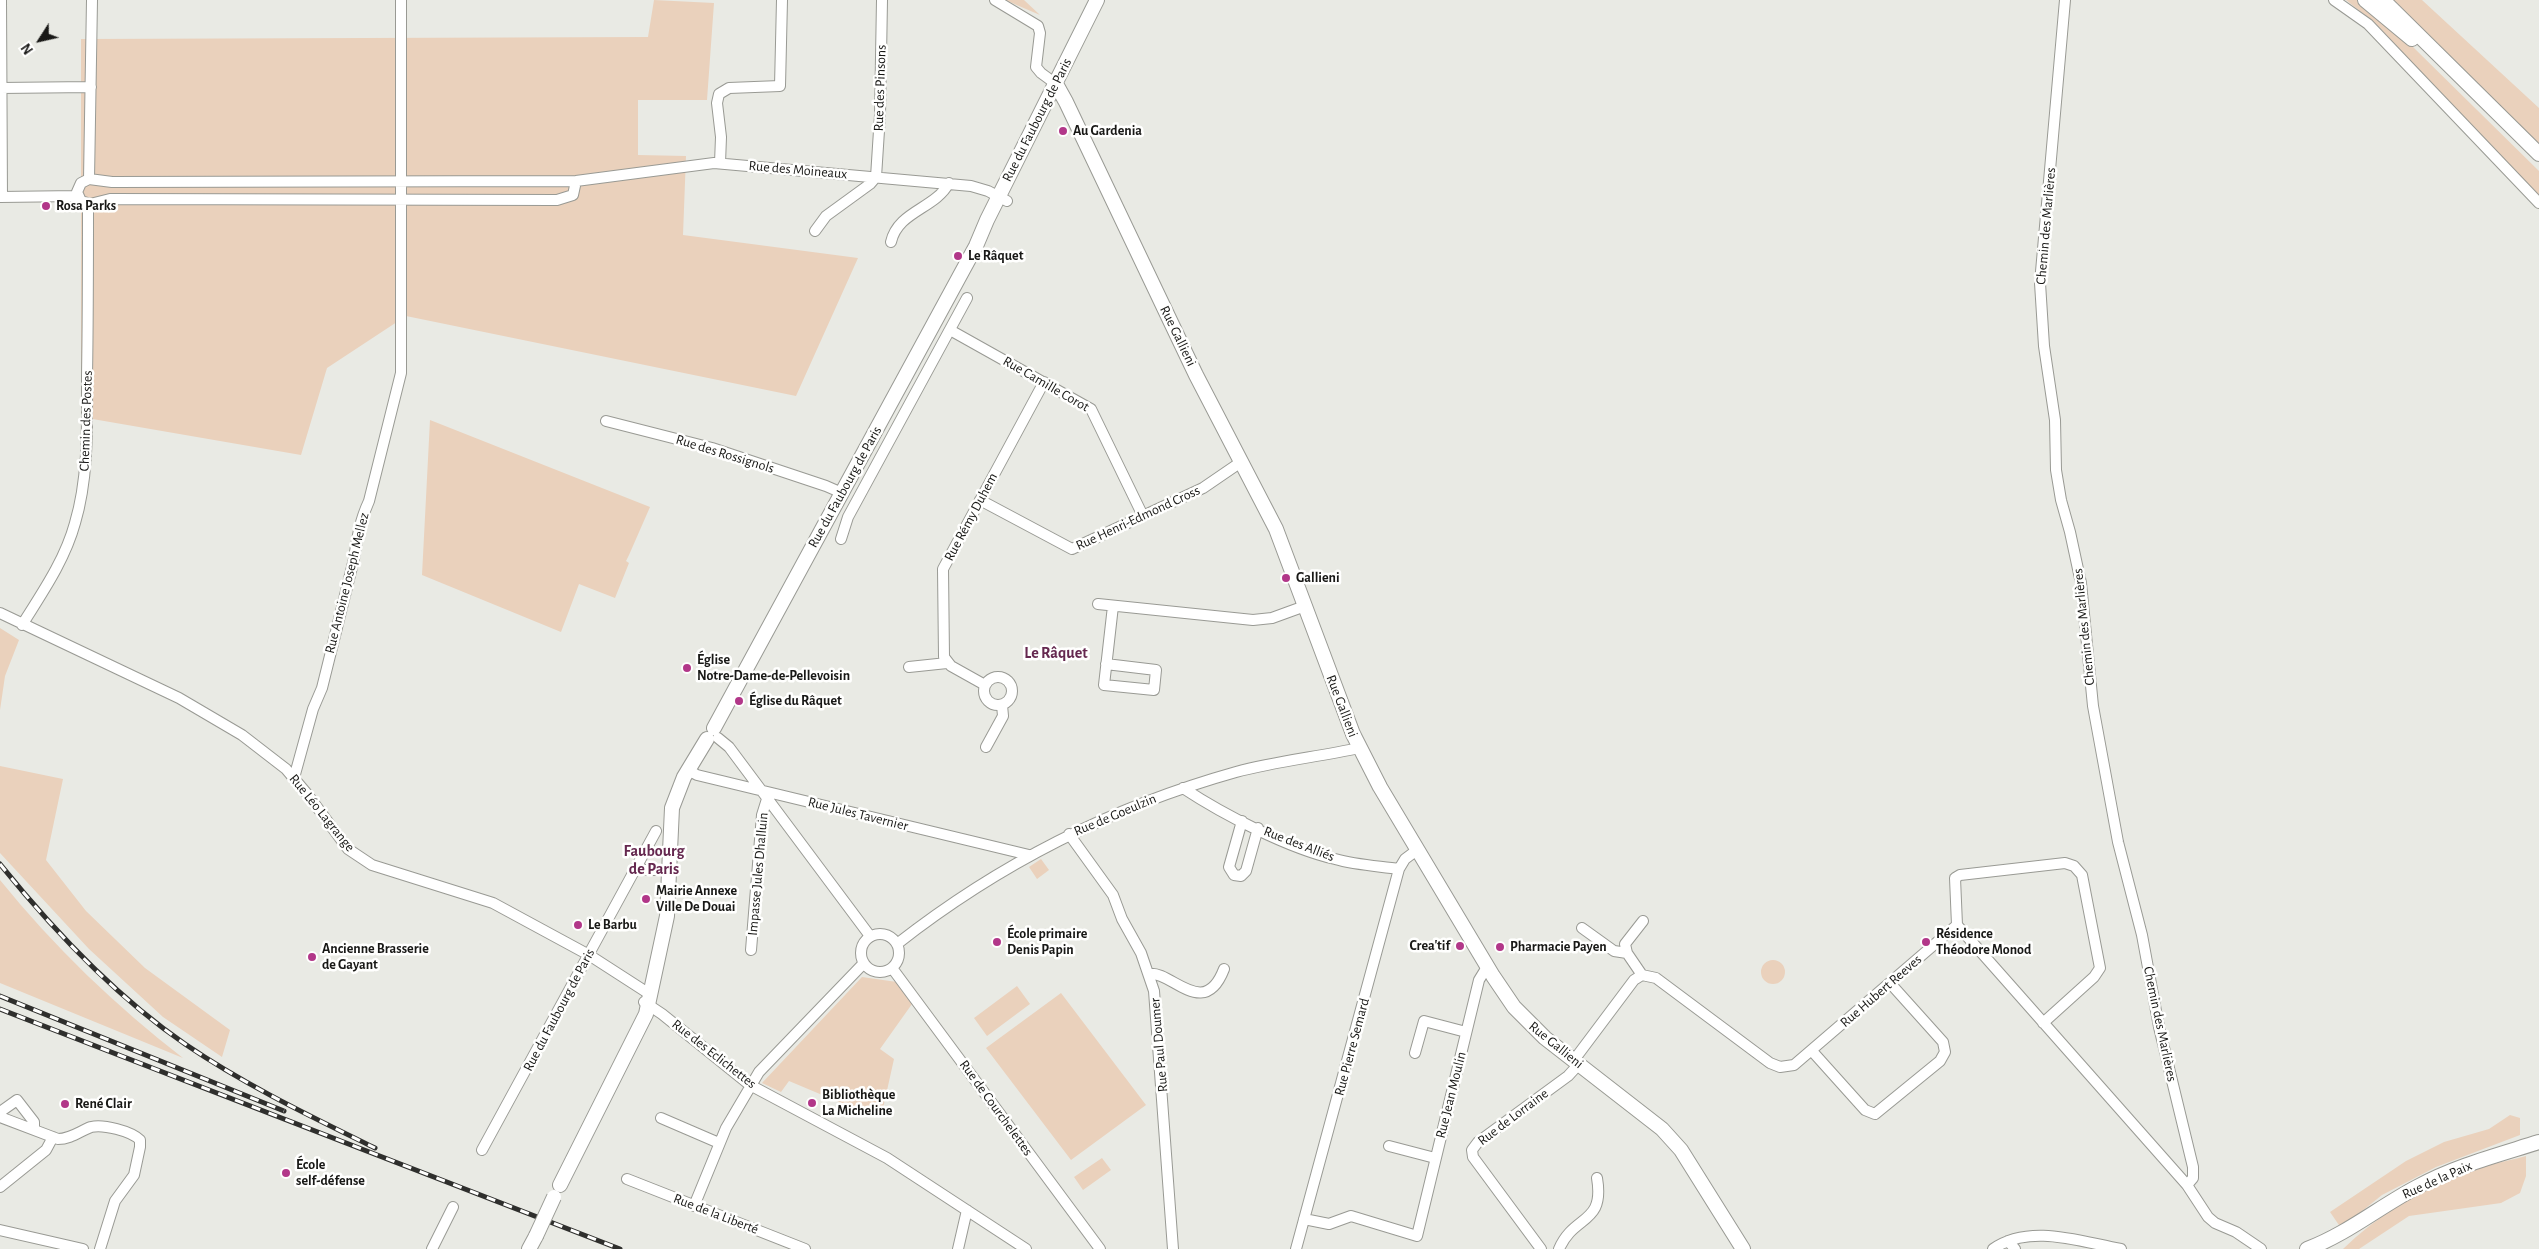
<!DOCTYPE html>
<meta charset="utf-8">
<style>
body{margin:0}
#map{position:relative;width:2539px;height:1249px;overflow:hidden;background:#e9eae4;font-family:"Alegreya Sans",sans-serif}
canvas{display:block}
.north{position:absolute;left:15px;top:15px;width:50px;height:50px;-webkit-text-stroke:4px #fffffe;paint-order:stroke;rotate:235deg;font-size:14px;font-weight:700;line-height:20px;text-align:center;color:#181816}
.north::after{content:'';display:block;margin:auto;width:18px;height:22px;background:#181816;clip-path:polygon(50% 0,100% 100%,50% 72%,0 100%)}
</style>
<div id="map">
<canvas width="2539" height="1249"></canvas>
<div class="north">N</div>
</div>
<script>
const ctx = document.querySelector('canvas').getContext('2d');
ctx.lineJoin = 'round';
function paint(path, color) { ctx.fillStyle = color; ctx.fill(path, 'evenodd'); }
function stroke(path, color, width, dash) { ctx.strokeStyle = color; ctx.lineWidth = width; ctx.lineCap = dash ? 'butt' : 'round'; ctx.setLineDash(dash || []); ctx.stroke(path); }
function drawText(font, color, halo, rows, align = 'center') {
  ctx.font = font + ' "Alegreya Sans",sans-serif'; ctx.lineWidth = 5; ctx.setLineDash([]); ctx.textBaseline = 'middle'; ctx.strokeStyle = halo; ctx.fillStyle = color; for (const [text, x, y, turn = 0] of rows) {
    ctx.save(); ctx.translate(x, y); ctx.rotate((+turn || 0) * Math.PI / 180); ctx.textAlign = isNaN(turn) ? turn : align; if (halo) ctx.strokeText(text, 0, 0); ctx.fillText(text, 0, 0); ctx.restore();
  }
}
const green = new Path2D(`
 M654 0 714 3 707 100H638V155L686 156 683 235 858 258 796 396 406 316 327 368 301 455 81 417V39L648 37Z
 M1005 0H1024L1040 15Z
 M2346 0H2358L2413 47 2539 171V198L2377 25Z
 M2385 0H2422L2539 108V145Z
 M430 420 650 507 629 555 626 561 629 563 615 598 579 584 561 632 422 575Z
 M0 628 19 640 5 676 0 710Z
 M0 766 63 779 46 860 86 911 145 968 230 1030 222 1057 163 1017 89 949 0 853Z
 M1041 859 1049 870 1037 879 1029 867Z
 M0 880C54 947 116 1006 183 1058L0 983Z
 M1761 972a12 12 0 1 1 24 0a12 12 0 1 1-24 0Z
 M862 977 897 982 912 1004 880 1049 894 1059 882 1113 846 1105 789 1081 781 1092 762 1083Z
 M1017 986 1030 1004 987 1036 974 1018Z
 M1061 993 1146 1105 1071 1160 986 1048Z
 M2510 1115 2520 1118V1135L2436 1167 2382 1195 2341 1228 2330 1212 2406 1161 2444 1142 2489 1129Z
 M2526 1156V1176L2520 1193 2501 1203 2409 1216 2359 1249H2343C2376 1217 2416 1192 2459 1174 2480 1166 2504 1162 2526 1156Z
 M1102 1158 1111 1170 1083 1190 1074 1177Z`);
const street = new Path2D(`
 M1 0 2 197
 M995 0 1038 26 1040 33 1036 67 1041 73 1056 84
 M2065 0 2040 283 2044 346 2055 420 2056 470 2061 500 2070 532 2081 583 2093 706 2118 842 2142 935 2159 1027 2193 1167V1178L2187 1185
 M2334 0 2368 24 2539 203
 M0 88 91 87
 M720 163 721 137 717 103 719 94 729 88 780 86 782 0
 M89 179 92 0
 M576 181 573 195 557 200 110 199 90 204 81 201 77 192 81 183 89 179 112 182 576 181 714 163 971 186 988 191 1007 201
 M0 197 78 196
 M815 231 826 216 870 184 876 177 880 115 882 0
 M891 242C898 211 935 209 949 183
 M950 330 1091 409 1143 516
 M606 421 712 448 826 486 842 493
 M980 500 1072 549 1203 488 1241 462
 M841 539 848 517 967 298
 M1098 604 1253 620 1272 618 1305 606
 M0 613 179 698 242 735 286 769 308 795 348 849 372 865 493 903 589 955 651 995
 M22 625C42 593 65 560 75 523 89 476 87 424 87 376 88 318 88 261 88 204
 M1106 664 1156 670 1154 690 1104 685 1113 606
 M909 667 947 663
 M984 691a14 14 0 1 1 28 0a14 14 0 1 1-28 0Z
 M985 685 951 666 944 657 943 569 1044 382
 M718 738 729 747 870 936
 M986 747 1003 716 1002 705
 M688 770 697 775 1029 855
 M294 778 313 709 322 688 354 559C357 538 360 520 369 501L401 373V0
 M1183 788C1224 815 1288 848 1335 859 1356 865 1378 866 1399 869
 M1242 821 1229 867 1234 875 1241 876 1246 871 1258 828
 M1069 834 1113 895 1122 919 1141 953 1154 991 1173 1249
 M634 870H669
 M1957 925 1955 878 1960 875 2065 863 2074 866 2082 875 2100 968 2094 977 2043 1023
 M1582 928 1614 951 1627 953 1642 975
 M861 953a19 19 0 1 1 38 0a19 19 0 1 1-38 0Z
 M897 944C999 864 1111 807 1236 772 1276 761 1318 757 1359 748
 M751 950 762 815 767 799
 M1627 953 1625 944 1643 921
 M892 968 1100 1249
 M1149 974C1171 970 1204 1021 1224 969
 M644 1002 662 1014 750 1085 887 1158 1026 1249
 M1812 1051 1865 1110 1875 1114 1940 1061 1945 1052 1943 1042 1890 983
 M1415 1053 1424 1021 1466 1032
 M1574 1060 1634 980 1642 975 1656 978 1770 1063 1780 1067 1794 1065 1957 925 2187 1185 2208 1217 2215 1223 2236 1232 2261 1249
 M0 1112 17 1100 34 1122V1130
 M0 1117 58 1139C71 1139 80 1131 91 1127 103 1124 131 1131 140 1140V1147L134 1175 115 1201 100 1249
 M661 1118 719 1143
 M1389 1146 1435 1158
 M482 1150 656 831
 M627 1179 805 1249
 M0 1187 46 1150 53 1137
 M694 1206 726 1128 759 1072 864 963
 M1304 1219 1329 1224 1351 1216 1417 1236 1479 980 1487 967
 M0 1230 83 1249
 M2008 1241 2015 1249
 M432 1249 453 1207
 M958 1249 967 1210
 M1296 1249 1399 869 1405 859 1417 850
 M1541 1249 1473 1157 1472 1150 1478 1142 1568 1076 1579 1064
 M1559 1249C1574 1214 1605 1225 1597 1178
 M1993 1249C2030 1223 2081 1242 2121 1249`);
const secondary = new Path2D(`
 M2365 0 2412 39
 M2383 0 2539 154
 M1056 84 1066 102 1196 375 1276 529 1353 734 1380 787 1493 976 1514 1007 1545 1038 1662 1129 1681 1150 1743 1249
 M714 728 976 246 987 220 1097 0
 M560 1185 646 1014 667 916 672 808 684 777 707 739
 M529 1249 536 1236
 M2307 1249C2347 1234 2379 1207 2417 1187 2455 1166 2498 1155 2539 1142`);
const rail = new Path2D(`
 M0 864C54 931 114 995 185 1044 245 1085 310 1116 375 1148
 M0 996 284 1111
 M0 1009 620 1249`);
const secondaryBridge = new Path2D(`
 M536 1236 554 1197`);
const markers = [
 [1063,131,5,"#b23789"],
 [46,206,5,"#b23789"],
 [958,256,5,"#b23789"],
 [1286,578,5,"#b23789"],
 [687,668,5,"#b23789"],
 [739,701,5,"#b23789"],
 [646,899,5,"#b23789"],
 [578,925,5,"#b23789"],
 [997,942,5,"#b23789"],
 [1926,942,5,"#b23789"],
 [1460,946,5,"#b23789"],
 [1500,947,5,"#b23789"],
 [312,957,5,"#b23789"],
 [812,1103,5,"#b23789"],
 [65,1104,5,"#b23789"],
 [286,1173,5,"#b23789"]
];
const streetNames = [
 ["Rue des Pinsons",880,88,-88],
 ["Rue du Faubourg de Paris",1037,120,-63],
 ["Rue des Moineaux",798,170,5],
 ["Chemin des Marlières",2046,226,-85],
 ["Rue Gallieni",1178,336,64],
 ["Rue Camille Corot",1046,384,30],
 ["Chemin des Postes",86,421,-88],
 ["Rue des Rossignols",725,454,17],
 ["Rue du Faubourg de Paris",845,487,-61],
 ["Rue Rémy Duhem",971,517,-62],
 ["Rue Henri-Edmond Cross",1138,518,-25],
 ["Rue Antoine Joseph Mellez",347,583,-76],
 ["Chemin des Marlières",2084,627,-96],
 ["Rue Gallieni",1342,706,69],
 ["Rue Léo Lagrange",322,813,51],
 ["Rue Jules Tavernier",858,814,14],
 ["Rue de Goeulzin",1115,815,-23],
 ["Rue des Alliés",1299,844,21],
 ["Impasse Jules Dhalluin",758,874,-85],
 ["Rue Hubert Reeves",1881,991,-41],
 ["Rue du Faubourg de Paris",559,1010,-62],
 ["Chemin des Marlières",2160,1024,78],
 ["Rue Paul Doumer",1159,1045,-95],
 ["Rue Gallieni",1556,1045,39],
 ["Rue Pierre Semard",1352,1047,-75],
 ["Rue des Eclichettes",714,1054,38],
 ["Rue Jean Moulin",1451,1095,-76],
 ["Rue de Courchelettes",996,1108,54],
 ["Rue de Lorraine",1513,1117,-37],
 ["Rue de la Paix",2437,1180,-24],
 ["Rue de la Liberté",716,1214,21]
];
const poiNames = [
 ["Au Gardenia",1073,131],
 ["Rosa Parks",56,206],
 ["Le Râquet",968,256],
 ["Gallieni",1296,578],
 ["Église",697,660],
 ["Notre-Dame-de-Pellevoisin",697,676],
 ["Église du Râquet",749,701],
 ["Mairie Annexe",656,891],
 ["Ville De Douai",656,907],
 ["Le Barbu",588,925],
 ["École primaire",1007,934],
 ["Denis Papin",1007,950],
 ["Résidence",1936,934],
 ["Théodore Monod",1936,950],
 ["Crea'tif",1450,946,"right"],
 ["Pharmacie Payen",1510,947],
 ["Ancienne Brasserie",322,949],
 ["de Gayant",322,965],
 ["Bibliothèque",822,1095],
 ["La Micheline",822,1111],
 ["René Clair",75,1104],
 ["École",296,1165],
 ["self-défense",296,1181]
];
const quarterNames = [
 ["Le Râquet",1056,653],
 ["Faubourg",654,851],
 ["de Paris",654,869]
];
paint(green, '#ead1bc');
stroke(street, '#999a94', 12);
stroke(secondary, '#999a94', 16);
stroke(street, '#fff', 10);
stroke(secondary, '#fff', 14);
stroke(rail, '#2f2f2d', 5);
stroke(rail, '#fffffe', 3, [9]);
stroke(secondaryBridge, '#999a94', 16, []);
stroke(secondaryBridge, '#fff', 14);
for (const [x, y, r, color] of markers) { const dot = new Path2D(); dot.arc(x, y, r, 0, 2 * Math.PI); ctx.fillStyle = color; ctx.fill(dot); stroke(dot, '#fffffe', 2); }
drawText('14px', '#181816', '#fffffe', streetNames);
drawText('bold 14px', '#181816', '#fffffe', poiNames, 'left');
drawText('bold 16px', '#65284f', '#fffffe', quarterNames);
</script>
